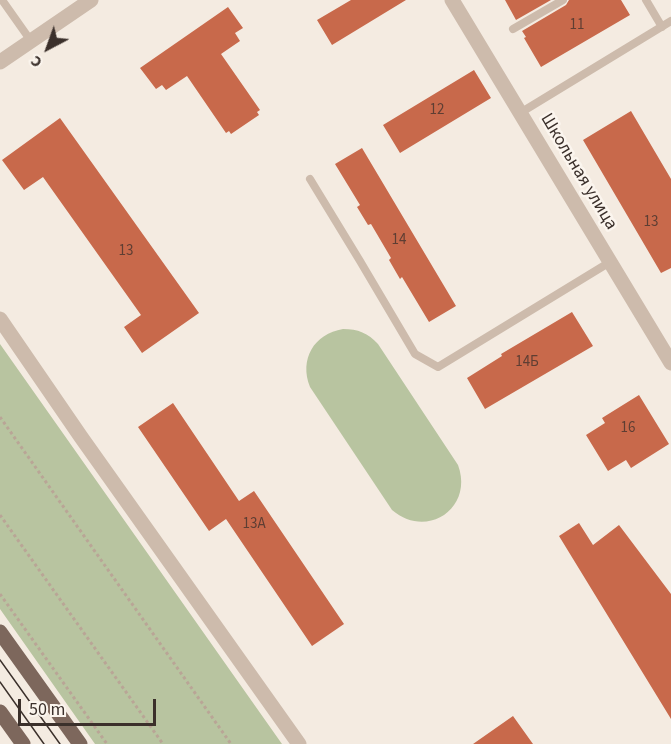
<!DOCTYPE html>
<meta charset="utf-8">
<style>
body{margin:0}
#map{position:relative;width:671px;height:744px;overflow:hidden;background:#f4ebe1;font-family:"Source Sans 3",sans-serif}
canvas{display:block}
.north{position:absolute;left:18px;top:18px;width:60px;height:60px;-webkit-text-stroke:4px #fbf5ee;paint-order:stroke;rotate:221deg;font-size:16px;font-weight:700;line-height:24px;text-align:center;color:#3b302b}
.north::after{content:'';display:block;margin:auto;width:21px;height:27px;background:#3b302b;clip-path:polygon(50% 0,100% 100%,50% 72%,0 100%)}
.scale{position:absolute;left:18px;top:699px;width:138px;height:27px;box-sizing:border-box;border:3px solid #3b302b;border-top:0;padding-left:8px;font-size:18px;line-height:21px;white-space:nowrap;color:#3b302b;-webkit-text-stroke:4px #fbf5ee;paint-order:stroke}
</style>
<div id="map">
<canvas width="671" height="744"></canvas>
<div class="north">С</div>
<div class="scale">50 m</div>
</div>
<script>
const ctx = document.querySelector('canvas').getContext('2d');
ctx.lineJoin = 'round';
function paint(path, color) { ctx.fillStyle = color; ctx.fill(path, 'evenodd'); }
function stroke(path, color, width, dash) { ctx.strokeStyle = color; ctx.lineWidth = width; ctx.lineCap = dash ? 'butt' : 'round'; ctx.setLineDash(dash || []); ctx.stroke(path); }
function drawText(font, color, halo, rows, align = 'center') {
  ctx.font = font + ' "Source Sans 3",sans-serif'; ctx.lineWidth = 5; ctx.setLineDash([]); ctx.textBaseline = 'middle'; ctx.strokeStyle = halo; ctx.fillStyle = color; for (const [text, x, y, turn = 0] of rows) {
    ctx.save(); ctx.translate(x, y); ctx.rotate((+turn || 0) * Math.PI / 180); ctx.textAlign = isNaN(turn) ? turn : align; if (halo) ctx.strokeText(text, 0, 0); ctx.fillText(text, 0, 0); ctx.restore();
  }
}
const green = new Path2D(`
 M343 329C358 329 368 333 378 344L458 465C474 508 427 540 392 510L310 387C299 359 314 334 343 329Z
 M0 344 282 744H95L0 609Z`);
const building = new Path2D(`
 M351 0H406L332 45 317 20Z
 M505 0H551L516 20Z
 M569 0H621L630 15 541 67 524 38 526 37 522 31 566 5Z
 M228 7 243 28 235 33 240 41 221 54 260 110 257 112 259 115 231 134 229 131 226 133 187 76 166 90 162 85 156 89 140 68Z
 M474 70 491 98 400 153 383 125Z
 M631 111 671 179V268L661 273 583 140Z
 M60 118 199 313 142 353 124 327 141 315 43 177 24 190 2 160Z
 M362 148 456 306 429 322 402 277 400 279 389 260 391 258 371 224 368 225 357 207 360 205 335 164Z
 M572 312 593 346 485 409 467 378 502 356 501 354Z
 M639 395 669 444 631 468 626 460 608 471 586 435 605 423 602 418Z
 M173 403 239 501 254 491 344 624 312 646 226 519 209 531 138 427Z
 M579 523 593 545 619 525 671 594V719L559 536Z
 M513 716 533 744H473Z`);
const path = new Path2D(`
 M0 417 231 744
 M0 515 163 744
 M0 594 107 744`);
const lane = new Path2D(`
 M2 0 31 41
 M646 0 662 27
 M513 29 563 0
 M520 113 671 21
 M310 179 360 261 415 354 438 367 610 262`);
const street = new Path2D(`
 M452 0 671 363
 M0 62 91 0
 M0 319 81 437 299 744`);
const primary = new Path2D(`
 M0 632 80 744
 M0 712 23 744`);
const tram = new Path2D(`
 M0 660 60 744
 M0 682 44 744`);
const numberNames = [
 ["11",577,26],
 ["12",437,111],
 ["13",651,223],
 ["14",399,241],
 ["13",126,252],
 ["14Б",527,363],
 ["16",628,429],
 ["13А",254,525]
];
const streetNames = [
 ["Школьная улица",578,172,59]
];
paint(green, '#b8c4a0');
paint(building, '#c8694b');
stroke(path, '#b9a596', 3, [3, 3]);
stroke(lane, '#cdbbac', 8);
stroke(street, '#cdbbac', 15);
stroke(primary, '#7d675c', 15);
stroke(tram, '#3b302b', 1.5);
drawText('15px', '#5e3e33', null, numberNames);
drawText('18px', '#3b302b', '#fbf5ee', streetNames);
</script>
